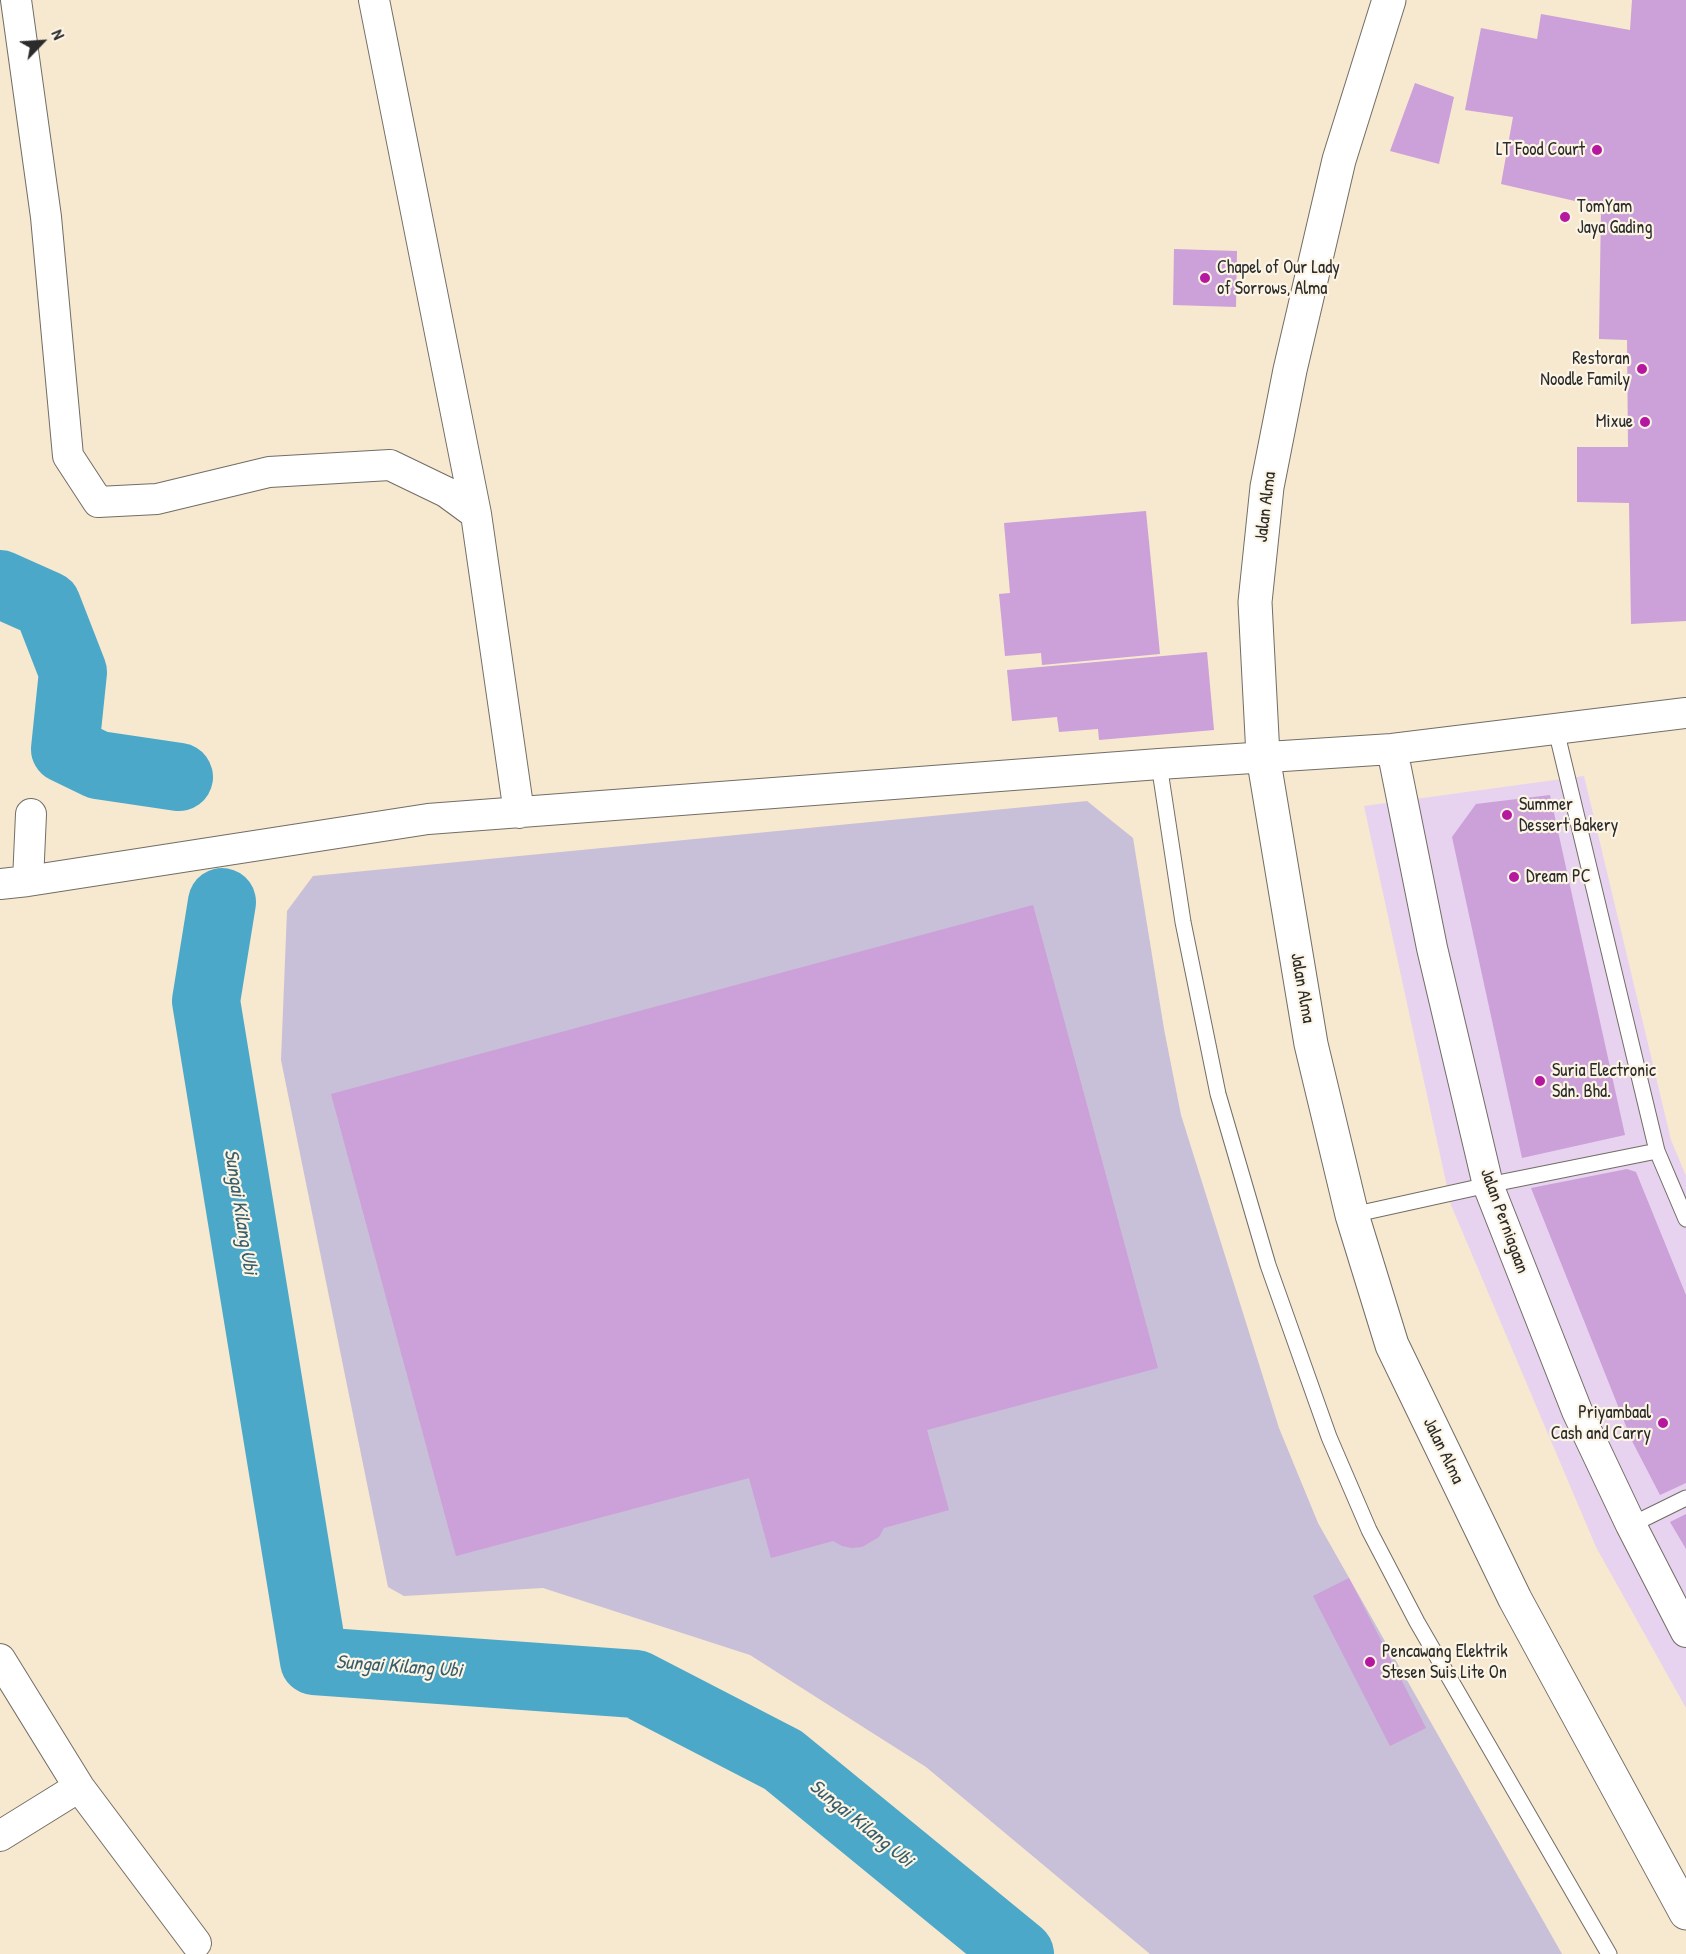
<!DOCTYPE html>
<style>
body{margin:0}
#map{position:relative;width:1686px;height:1954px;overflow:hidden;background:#f7e8d0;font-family:"Patrick Hand",sans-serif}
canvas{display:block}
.north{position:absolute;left:12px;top:12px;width:60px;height:60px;-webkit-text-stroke:4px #fcf5e5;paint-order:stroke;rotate:65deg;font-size:16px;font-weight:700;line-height:24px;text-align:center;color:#2b2b2b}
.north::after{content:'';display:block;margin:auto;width:21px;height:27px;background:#2b2b2b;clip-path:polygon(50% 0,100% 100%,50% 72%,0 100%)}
</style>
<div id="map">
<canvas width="1686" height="1954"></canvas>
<div class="north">N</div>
</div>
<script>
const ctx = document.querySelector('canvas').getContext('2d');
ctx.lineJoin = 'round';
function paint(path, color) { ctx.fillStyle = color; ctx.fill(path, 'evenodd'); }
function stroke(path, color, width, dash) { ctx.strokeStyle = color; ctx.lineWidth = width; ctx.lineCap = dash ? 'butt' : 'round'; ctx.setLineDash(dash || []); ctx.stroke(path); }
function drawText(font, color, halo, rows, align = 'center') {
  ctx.font = font + ' "Patrick Hand",sans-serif'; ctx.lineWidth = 4.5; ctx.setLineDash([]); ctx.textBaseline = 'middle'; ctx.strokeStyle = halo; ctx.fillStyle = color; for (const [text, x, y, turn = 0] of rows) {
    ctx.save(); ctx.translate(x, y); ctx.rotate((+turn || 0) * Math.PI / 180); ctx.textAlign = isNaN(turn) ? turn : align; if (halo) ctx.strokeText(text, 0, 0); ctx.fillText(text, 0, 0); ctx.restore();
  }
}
const built = new Path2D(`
 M1584 776 1671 1140 1686 1176V1708L1596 1547 1451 1205 1364 806Z`);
const industrial = new Path2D(`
 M1087 801 1133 838 1164 1029 1181 1115 1279 1428 1318 1523 1562 1954H1150L926 1767 750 1655 543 1588 404 1596 388 1587 281 1060 287 911 313 876Z`);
const river = new Path2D(`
 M0 584 47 605 73 672 65 749 98 765 179 777
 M222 902 206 1001 314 1661 636 1684 783 1760 1020 1954`);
const building = new Path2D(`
 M1632 0H1686V621L1631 624 1629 503 1577 502V447H1628L1627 340 1599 339 1601 207 1501 184 1513 117 1465 110 1481 28 1537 39 1541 14 1630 30Z
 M1415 83 1454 97 1439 164 1390 151Z
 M1174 249 1237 251 1236 307 1173 305Z
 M1146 511 1160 654 1042 665 1041 653 1005 656 999 594 1010 593 1004 523Z
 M1207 652 1214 730 1099 740 1098 729 1059 732 1057 717 1012 721 1007 670Z
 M1550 795 1625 1135 1522 1158 1452 837 1476 804Z
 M1033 905 1158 1368 927 1430 949 1510 884 1528 879 1537 862 1547 852 1548 842 1546 833 1541 771 1558 749 1478 456 1556 331 1094Z
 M1627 1169 1636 1172 1686 1295V1483L1660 1495 1632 1441 1531 1188Z
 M1686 1514V1549L1670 1522Z
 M1349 1578 1426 1728 1390 1746 1313 1596Z`);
const lane = new Path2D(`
 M1556 730 1657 1151 1686 1219
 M1159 764 1183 922 1218 1094 1268 1265 1329 1437 1369 1530 1417 1622 1609 1954
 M1352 1215 1488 1185 1657 1151
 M1631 1525 1686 1498`);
const street = new Path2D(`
 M16 0 46 217 68 456 98 502 157 499 269 472 390 465 446 492 476 514
 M374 0 476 514 519 813
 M1392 749 1432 948 1488 1185 1577 1411 1631 1525 1686 1632
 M28 881 31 814
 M0 884 28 881 428 819 1159 764 1392 749 1686 713
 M0 1659 79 1787 196 1943
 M0 1836 79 1787`);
const secondary = new Path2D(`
 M1389 0 1339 160 1290 370 1267 487 1255 602 1263 756 1311 1044 1352 1215 1392 1345 1515 1599 1686 1913`);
const markers = [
 [1597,150,6,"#b5179e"],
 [1565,217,6,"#b5179e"],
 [1205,278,6,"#b5179e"],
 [1642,369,6,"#b5179e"],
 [1645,422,6,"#b5179e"],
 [1507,815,6,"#b5179e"],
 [1514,877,6,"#b5179e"],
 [1540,1081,6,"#b5179e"],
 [1663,1423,6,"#b5179e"],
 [1370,1662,6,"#b5179e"]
];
const poiNames = [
 ["LT Food Court",1585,150,"right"],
 ["TomYam",1577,207],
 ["Jaya Gading",1577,228],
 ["Chapel of Our Lady",1217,268],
 ["of Sorrows, Alma",1217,289],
 ["Restoran",1630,359,"right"],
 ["Noodle Family",1630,380,"right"],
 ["Mixue",1633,422,"right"],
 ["Summer",1519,805],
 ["Dessert Bakery",1519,826],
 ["Dream PC",1526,877],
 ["Suria Electronic",1552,1071],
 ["Sdn. Bhd.",1552,1092],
 ["Priyambaal",1651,1413,"right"],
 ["Cash and Carry",1651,1434,"right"],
 ["Pencawang Elektrik",1382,1652],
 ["Stesen Suis Lite On",1382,1673]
];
const streetNames = [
 ["Jalan Alma",1266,507,-83],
 ["Jalan Alma",1302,988,80],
 ["Jalan Perniagaan",1504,1221,70],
 ["Jalan Alma",1443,1451,64]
];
const waterNames = [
 ["Sungai Kilang Ubi",240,1212,81],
 ["Sungai Kilang Ubi",399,1667,4],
 ["Sungai Kilang Ubi",861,1824,39]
];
paint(built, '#e7d2ef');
paint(industrial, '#c8bfd8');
stroke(river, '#4ba8c9', 68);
paint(building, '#cca0d8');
stroke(lane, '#726d65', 17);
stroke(street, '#726d65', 32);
stroke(secondary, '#726d65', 35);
stroke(lane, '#fff', 15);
stroke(street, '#fff', 30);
stroke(secondary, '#fff', 33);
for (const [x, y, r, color] of markers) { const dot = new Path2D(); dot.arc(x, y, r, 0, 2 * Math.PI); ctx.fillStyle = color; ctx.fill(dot); stroke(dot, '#fcf5e5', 2); }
drawText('18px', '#2b2b2b', '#fcf5e5', poiNames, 'left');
drawText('18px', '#2b2b2b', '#fcf5e5', streetNames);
drawText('italic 20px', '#385d6a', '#fcf5e5', waterNames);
</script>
